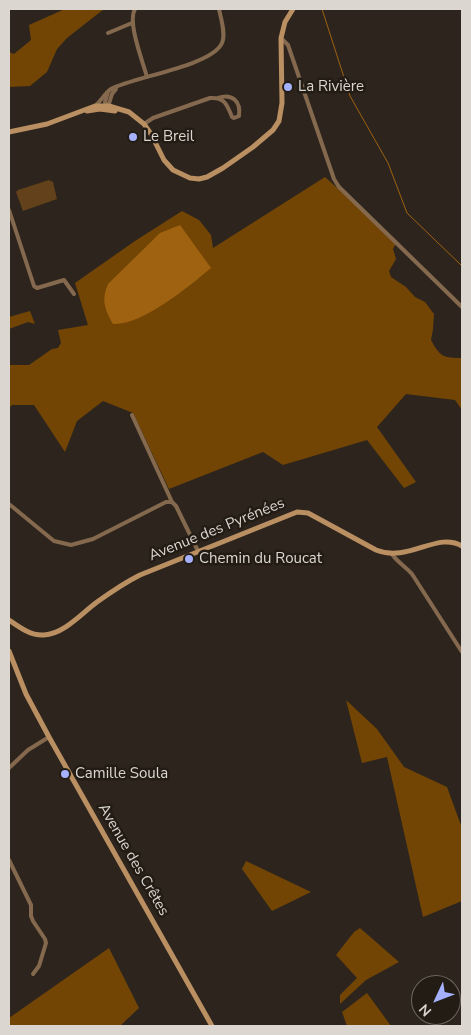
<!DOCTYPE html>
<meta charset="utf-8">
<style>
body{margin:0}
#map{position:relative;width:471px;height:1035px;overflow:hidden;background:#2d251d;font-family:"Nunito Sans",sans-serif}
canvas{display:block}
.frame{position:absolute;inset:0;border:10px solid #dcd6d1;pointer-events:none}
.north{position:absolute;left:411px;top:975px;width:50px;height:50px;box-sizing:border-box;background:#231c14;border:1px solid #6d6660;border-radius:50%;rotate:227deg;font-size:14px;font-weight:700;line-height:20px;text-align:center;color:#dcd6d1}
.north::after{content:'';display:block;margin:auto;width:18px;height:22px;background:#a5b1fc;clip-path:polygon(50% 0,100% 100%,50% 72%,0 100%)}
</style>
<div id="map">
<canvas width="471" height="1035"></canvas>
<div class="frame"></div>
<div class="north">N</div>
</div>
<script>
const ctx = document.querySelector('canvas').getContext('2d');
ctx.lineJoin = 'round';
function paint(path, color) { ctx.fillStyle = color; ctx.fill(path, 'evenodd'); }
function stroke(path, color, width, dash) { ctx.strokeStyle = color; ctx.lineWidth = width; ctx.lineCap = dash ? 'butt' : 'round'; ctx.setLineDash(dash || []); ctx.stroke(path); }
function drawText(font, color, halo, rows, align = 'center') {
  ctx.font = font + ' "Nunito Sans",sans-serif'; ctx.lineWidth = 5; ctx.setLineDash([]); ctx.textBaseline = 'middle'; ctx.strokeStyle = halo; ctx.fillStyle = color; for (const [text, x, y, turn = 0] of rows) {
    ctx.save(); ctx.translate(x, y); ctx.rotate((+turn || 0) * Math.PI / 180); ctx.textAlign = isNaN(turn) ? turn : align; if (halo) ctx.strokeText(text, 0, 0); ctx.fillText(text, 0, 0); ctx.restore();
  }
}
const green = new Path2D(`
 M49 180 53 182 57 199 23 211 16 192 18 190Z`);
const forest = new Path2D(`
 M65 9H104L67 38 57 49 47 72 30 86 9 87V52L14 54 31 40 29 25Z
 M325 177 397 241 393 249 396 259 389 271 391 277 406 287 415 297 425 302 434 314 433 329 431 340C440 357 444 358 462 358V410L455 400 406 394 377 427 416 482 404 488 367 440 283 465 263 452 169 489 133 413 103 401 77 421 65 452 34 405H12L9 408V365H29L52 349 58 348 61 343 58 330 88 325 75 283 135 241 182 211 199 220 211 235 213 248Z
 M30 311 35 324 28 322 9 329V317Z
 M346 700 377 729 404 767 447 787 462 828V901L423 917 387 757 362 763Z
 M246 861 311 892 272 911 242 869Z
 M360 928 399 962 366 980 340 1004V995L357 978 336 955 354 932Z
 M109 948 139 1008 120 1026H9V1018Z
 M367 993 391 1026H347L342 1012Z`);
const water = new Path2D(`
 M180 225 211 268C188 287 143 325 113 324 105 310 101 300 108 284L160 233Z`);
const stream = new Path2D(`
 M322 9 350 96 388 163 407 213 462 266`);
const street = new Path2D(`
 M135 9C127 22 143 62 147 77
 M108 33 132 23
 M281 38 288 45 334 179 339 187 462 307
 M95 106C101 101 105 93 111 89 133 77 212 66 222 43 226 34 221 19 219 9
 M106 107 105 102 108 92
 M108 107 112 94 116 89
 M144 124 153 118 210 98C225 97 227 105 232 117L234 118 239 116C241 101 232 93 218 98
 M9 210 34 286 37 288 64 280 74 294
 M132 415 172 502 176 506 198 551
 M9 504 54 541 71 545 93 539 166 502H172
 M392 554C395 560 406 567 412 574L462 652
 M9 768 28 750 49 737
 M9 860 31 905V916L33 921 45 939 46 943 39 966 33 974`);
const secondary = new Path2D(`
 M87 111 100 109 115 111
 M9 132 47 124 95 106H109L129 112 144 124 151 134 164 160 173 170 190 178 199 179 207 177 223 168 253 147 273 130 279 121 282 103 281 38 285 22 293 9
 M9 620C19 627 31 636 44 635 64 634 82 613 97 602 111 592 124 583 140 575L297 512 308 513 376 550C409 563 437 531 462 546
 M9 651 26 694 49 737 212 1026`);
const markers = [
 [288,87,5,"#a5b1fc"],
 [133,137,5,"#a5b1fc"],
 [189,559,5,"#a5b1fc"],
 [65,774,5,"#a5b1fc"]
];
const poiNames = [
 ["La Rivière",298,87],
 ["Le Breil",143,137],
 ["Chemin du Roucat",199,559],
 ["Camille Soula",75,774]
];
const streetNames = [
 ["Avenue des Pyrénées",217,530,-22],
 ["Avenue des Crêtes",133,860,60]
];
paint(green, '#63411a');
paint(forest, '#724505');
paint(water, '#9f6211');
stroke(stream, '#9f6211', 1);
stroke(street, '#84694e', 4);
stroke(secondary, '#ba8f62', 5);
for (const [x, y, r, color] of markers) { const dot = new Path2D(); dot.arc(x, y, r, 0, 2 * Math.PI); ctx.fillStyle = color; ctx.fill(dot); stroke(dot, '#231c14', 2); }
drawText('15px', '#dcd6d1', '#231c14', poiNames, 'left');
drawText('15px', '#dcd6d1', '#231c14', streetNames);
</script>
